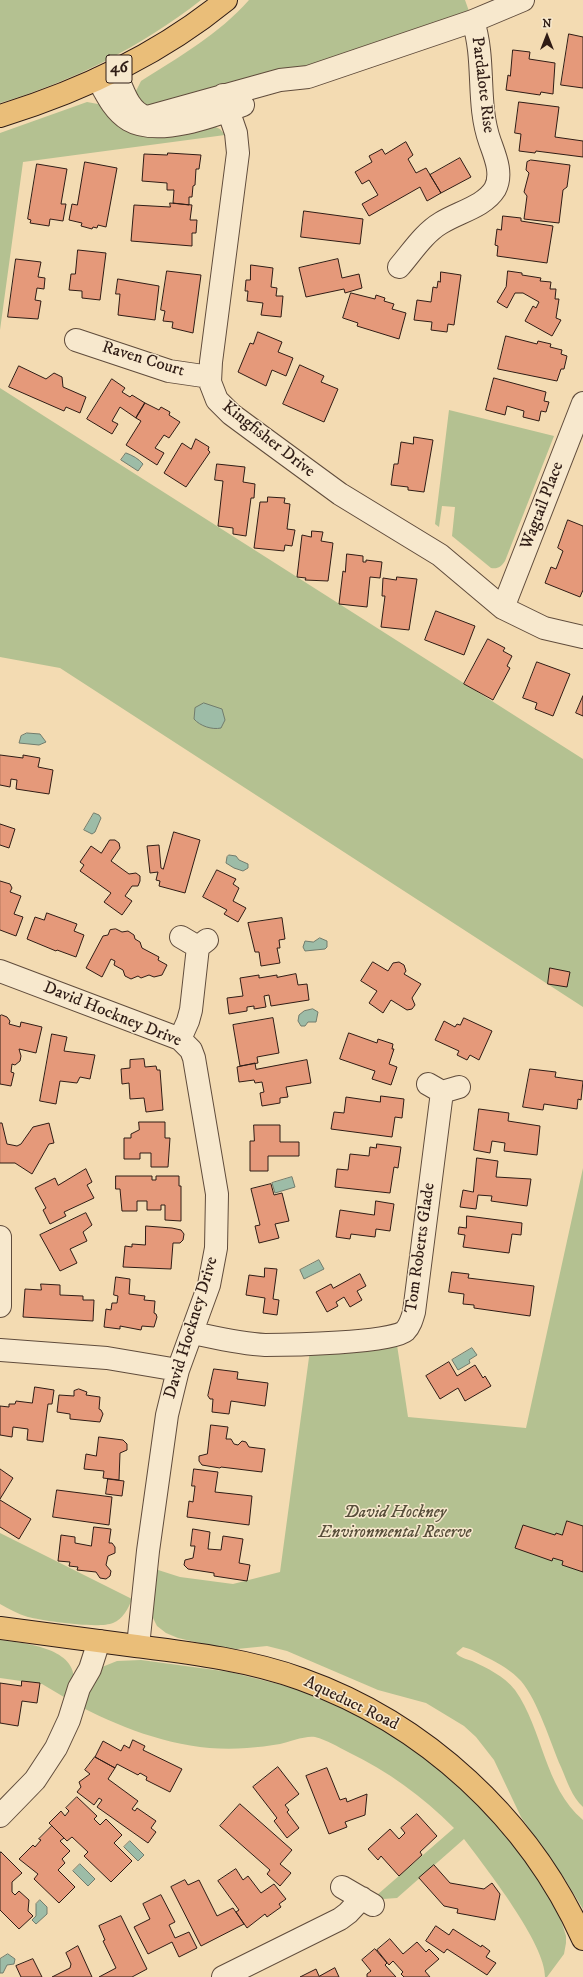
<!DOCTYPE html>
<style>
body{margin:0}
#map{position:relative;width:583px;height:1977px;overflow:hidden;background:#f3dbb2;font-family:"IM FELL DW Pica",serif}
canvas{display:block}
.north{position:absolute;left:527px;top:16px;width:40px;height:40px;-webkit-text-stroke:3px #f7e8cd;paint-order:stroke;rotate:0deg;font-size:11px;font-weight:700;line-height:16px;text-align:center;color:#2f1c15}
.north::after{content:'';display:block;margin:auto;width:14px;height:18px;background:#2f1c15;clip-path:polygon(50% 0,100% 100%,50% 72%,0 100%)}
</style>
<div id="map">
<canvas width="583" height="1977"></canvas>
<div class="north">N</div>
</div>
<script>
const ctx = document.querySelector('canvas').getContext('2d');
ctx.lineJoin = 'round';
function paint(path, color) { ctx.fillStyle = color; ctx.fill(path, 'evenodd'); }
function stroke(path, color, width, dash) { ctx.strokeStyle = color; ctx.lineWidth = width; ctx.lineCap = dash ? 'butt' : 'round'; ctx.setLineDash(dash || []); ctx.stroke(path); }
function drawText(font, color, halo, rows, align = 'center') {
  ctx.font = font + ' "IM FELL DW Pica",serif'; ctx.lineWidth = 3; ctx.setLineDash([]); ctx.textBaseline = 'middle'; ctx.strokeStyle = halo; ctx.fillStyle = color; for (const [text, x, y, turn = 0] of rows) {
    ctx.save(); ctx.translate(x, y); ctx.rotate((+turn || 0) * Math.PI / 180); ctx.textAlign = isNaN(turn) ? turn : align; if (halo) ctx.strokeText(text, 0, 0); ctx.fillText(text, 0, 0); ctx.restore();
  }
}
const green = new Path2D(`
 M0 0H201C141 47 73 81 0 103Z
 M249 0H465L470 14 330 60 153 111 136 101V91L141 81C179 57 219 34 249 0Z
 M87 102 211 125 220 129 225 135 23 162 0 330V133Z
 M0 388 583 759V1007L60 668 0 657Z
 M449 410 554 436 505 561C501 567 498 569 491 568L452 536 455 507 442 506 439 527 435 524Z
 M583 1168V1807C572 1797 567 1781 561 1767 550 1742 538 1701 521 1681 512 1671 500 1664 488 1658 480 1654 472 1649 463 1647L456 1653C459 1657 466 1659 472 1661 487 1668 504 1676 515 1690 543 1729 544 1787 583 1820V1909L566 1881 521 1817 494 1760 476 1737 464 1726 426 1703 378 1690 287 1651 267 1646 237 1649 221 1648 178 1638 166 1633 157 1626 152 1616 155 1569 180 1577 233 1584 280 1572 310 1350 397 1345 408 1417 526 1428Z
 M0 1533 132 1599C128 1609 123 1619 113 1623 99 1629 44 1621 28 1617 18 1614 9 1609 0 1604Z
 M0 1640C23 1643 74 1647 74 1679 74 1686 71 1694 69 1700L42 1684 0 1678Z
 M141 1660 230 1672 310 1692 391 1731 473 1796 531 1866 560 1917 566 1936V1943L564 1954 547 1977H545C546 1944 485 1867 464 1839L397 1898 383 1899 377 1895 454 1828C422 1796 388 1771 348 1752 338 1747 327 1740 315 1737 307 1735 288 1742 280 1744 269 1746 258 1747 247 1748 189 1753 132 1733 81 1707L102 1667 117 1661Z`);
const water = new Path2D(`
 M126 453C132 455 139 459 143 464L138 471 121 460Z
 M204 703 222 709 225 720 221 728C212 730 200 726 194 719L195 708Z
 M27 733 40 734 46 742 39 745 19 743 21 736Z
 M94 813 99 815 101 818 95 832 92 834 84 830Z
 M229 855 236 856 239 860 248 864V868L243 871 234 868 226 863 227 857Z
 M320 938 327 941V947L325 949 305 951 303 947 305 941 313 942Z
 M313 1009 318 1012 316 1022H308L305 1026H301L298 1021 299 1015 304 1011Z
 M292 1177 295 1187 275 1193 272 1183Z
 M319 1260 324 1269 304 1279 300 1270Z
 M472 1348 477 1355 469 1360 470 1363 458 1370 452 1360Z
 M130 1841 144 1855 138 1861 124 1847Z
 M80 1864 95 1879 88 1886 73 1871Z
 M40 1900 47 1907V1914L36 1924 32 1920 36 1916V1904Z
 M8 1954 15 1959 14 1964 7 1965 3 1973H0V1959Z`);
const building = new Path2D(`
 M569 34 583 37V88L561 85Z
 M513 50 530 52 529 59 555 63 553 94 541 92 540 95 506 90 508 75 510 76Z
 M519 102 559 107 555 137 583 141V157L536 151 535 153 519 151 521 134 515 133Z
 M406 142 413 155 408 159 416 173 426 168 441 193 427 201 420 187 369 216 362 204 378 195 369 180 362 184 355 172 372 162 369 156 382 149 385 154Z
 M168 153 201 155 199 169H196L195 185 193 186 192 197H189V205L173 203 174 190H167V183L142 181 144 154 167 155Z
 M460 158 471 177 441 193 430 175Z
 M531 160 570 165 567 187 563 190 559 223 524 219 527 196 524 192 529 173 526 170 527 162Z
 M85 162 117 168 106 227 98 225 97 228 93 227 92 229 81 226 82 223 69 220 72 204 77 205Z
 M37 164 67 169 61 204H66L63 221 50 219 49 226 30 223 31 220 28 219Z
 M170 203 192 205 190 220H197L196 233H192V246L131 241 134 205 170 207Z
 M304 211 363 219 360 244 301 237Z
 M503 216 521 218V221L553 226 547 263 497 256 498 246 495 245 497 229 501 230Z
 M78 250 106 253 100 300 82 298V291L69 290 71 274H75Z
 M16 259 41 262 38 277 45 278 44 289 37 288 35 300 41 301 38 319 8 317Z
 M338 259 342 278 359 274 362 288 345 293 344 289 306 297 299 268Z
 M251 265 273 268 271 287 277 288 276 296H283L281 317 261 315 263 303 247 301 248 291H245L246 280H250Z
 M167 271 201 275 193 333 172 328 173 322 163 321 165 311 161 310Z
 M508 271 522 273V275L541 278 540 281 551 282 550 289H556L555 299H559L556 318 561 320 552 336 525 321 533 306 536 308 539 302 523 293H515L507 308 497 302 506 287Z
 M441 272 461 275 454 325 448 324 447 332 431 330 432 322 414 320 417 300 431 302 433 287 437 288 438 281 440 282Z
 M118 279 159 286 155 320 118 315 120 294H116Z
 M351 293 375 299 376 295 385 298 384 301 394 304 392 309 406 313 399 339 357 326 358 323 343 318Z
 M258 332 282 342 278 352 293 358 286 376 272 370 266 386 238 372 250 343 253 344Z
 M506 336 537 344 538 341 551 344 550 347 562 350 561 354 567 356 564 369H561L557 381 498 369Z
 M300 365 324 376 321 382 338 389 324 422 283 404Z
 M19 366 46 379 54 373 62 377 63 387 86 397 80 413 66 407 64 411 9 387Z
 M494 378 546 392 544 401 549 402 546 412 541 411 539 421 523 417 524 411 507 406 505 415 486 410Z
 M112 379 125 388 122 392 130 397 132 395 145 403 136 418 120 407 112 421 118 424 112 434 87 419Z
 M145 403 159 410 161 407 170 412 169 415 180 422 169 438 164 435 155 448 164 453 157 465 126 445 141 421 136 418Z
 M414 437 433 440 424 492 408 490V487L391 485 394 464H398L401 442 413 444Z
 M196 439 209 447 208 450 210 452 186 487 164 473 182 443 191 449Z
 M217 464 245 467 243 482 255 484 254 498H251L246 536 233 534V528L218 526 223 481 215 480Z
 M268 497 285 498 284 503 290 504 287 529 295 530 292 546 285 545 284 551 254 548 260 502H267Z
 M568 520 583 526V590L580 597 545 583 551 567 556 569 563 551 558 548Z
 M312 531 323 532 321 541 333 543 328 581 305 580 306 578 297 577 302 535 311 537Z
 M347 554 363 556V562H366V560L382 562 380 578 370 577 367 607 339 604 343 571 345 572Z
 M397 577 417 579 409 630 381 627 385 596H382L383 578 396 580Z
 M436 611 475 626 464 655 425 640Z
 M488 639 505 648 503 651 512 656 507 666 510 668 493 700 464 684Z
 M537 662 570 674 553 716 535 709 537 703 523 698Z
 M583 696V716L576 713Z
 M0 755 23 758V755L40 758 38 767 53 770 49 794 16 789 17 780 11 779 10 787 0 785Z
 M0 824 15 829 9 848 0 845Z
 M174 832 200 840 185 893 159 886 160 881 156 880 158 872 150 873 147 846 159 845 161 868 163 869Z
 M110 840H115L119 843 120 848 111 861 129 874 136 873 140 876V881L138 886H132L125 896 132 901 122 915 104 902 111 893 80 871 84 865 80 862 91 846 101 853Z
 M217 870 236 879 233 884 239 888 233 901 246 908 238 922 224 914 227 910 203 897Z
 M0 881 10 884 12 888 10 892 21 896 14 914 23 917 16 936 0 930Z
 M47 913 77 924 74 931 84 935 76 957 57 950 56 951 27 939 35 917 44 920Z
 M282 918 285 939 279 940 280 948H277L280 963 261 966 259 952H255L248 923Z
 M116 929 122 932 128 931 134 935 135 939 140 942 142 948 159 957 158 960 167 965 162 975 154 977 149 975 141 978 138 976 131 979 125 976 123 970 114 965 115 961 111 959 102 977 86 968 103 936 108 935 110 930Z
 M373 962 388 971 393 963 399 962 404 965 406 971 404 974 421 984 412 998 415 1005 412 1009 407 1010 391 1000 383 1013 369 1003 377 991 361 981Z
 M550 968 570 972 567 987 548 984Z
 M296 974 298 985 307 984 309 1000 271 1006 269 995 264 996 266 1007 254 1009V1006L247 1007V1011L229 1014 227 998 243 996 240 978 259 975V978L277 975V977Z
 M2 1015 7 1017 10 1021 9 1024 20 1027 21 1022 42 1027 36 1053 19 1049 21 1056 20 1061 15 1065 12 1064 11 1072 14 1073 11 1086 0 1084V1016Z
 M273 1018 279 1053 257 1057 258 1063 240 1066 233 1025Z
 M464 1018 492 1031 479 1060 470 1055 467 1060 457 1055 459 1051 435 1040 444 1021 455 1027 457 1024 460 1025Z
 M349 1033 377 1043 378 1039 393 1044 392 1049H394L389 1064 397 1067 391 1085 372 1079 375 1071 340 1059Z
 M52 1034 67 1037 64 1051 95 1055 90 1079 80 1077 77 1083 60 1081 56 1104 40 1101Z
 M144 1059 145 1067 156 1066 157 1070H160L163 1110 146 1112 144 1098 130 1099 129 1083 122 1084 121 1069 130 1068V1060Z
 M307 1060 311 1083 286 1087 288 1097 280 1098V1103L262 1106 260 1093 264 1092 262 1082 255 1083 254 1080 239 1082 237 1067 255 1063 256 1069Z
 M530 1069 556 1072 555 1077 583 1081 581 1100 578 1099 577 1109 544 1104 543 1110 523 1107Z
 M381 1096 404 1099 402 1118 395 1117 392 1137 331 1129 334 1112 344 1113 346 1097 380 1102Z
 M479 1109 509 1113 508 1121 540 1126 537 1155 504 1151 505 1143 492 1141 490 1153 474 1150Z
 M139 1122H165V1138H170L168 1167H151V1153H140V1159H124V1138H131V1134L139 1130Z
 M0 1123H2L7 1144 17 1146 21 1144 33 1127 49 1123 54 1143 49 1144 32 1174 15 1163H0Z
 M254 1125H280V1142H299V1156H268V1171H250V1141H254Z
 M377 1144 401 1147 398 1168 394 1167 390 1193 335 1187 337 1169 348 1170 350 1154 369 1156 370 1147 376 1148Z
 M477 1158 498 1161 496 1177 531 1179 527 1206 491 1201 492 1196 478 1195 476 1209 460 1207 463 1190 473 1192Z
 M86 1169 92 1182 87 1185 94 1198 64 1212 66 1216 50 1224 43 1210 46 1208 35 1188 55 1178 58 1185Z
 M116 1176H152V1180H156V1176H179V1186H181V1221L165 1220V1205H161V1210H147V1201H137V1211H122L120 1189H116Z
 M271 1184 274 1195 282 1193 289 1221 275 1224 279 1238 259 1243 255 1226 260 1225 251 1189Z
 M376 1201 394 1204 390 1231 376 1229 375 1237 351 1234 350 1239 336 1237 340 1210 374 1215Z
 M86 1213 92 1225 83 1232 87 1241 70 1249 77 1263 60 1271 40 1235Z
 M467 1216 522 1223 521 1235 512 1234 509 1253 463 1247 465 1235 458 1234 459 1227 466 1228Z
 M146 1226 172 1228 181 1230 184 1234 183 1240 180 1243H173L171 1269 123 1267 125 1246 132 1247V1244L145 1245Z
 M265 1268 277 1269 273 1299 279 1300 277 1315 263 1313 265 1298 246 1295 249 1275 264 1277Z
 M452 1272 469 1274 468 1278 534 1286 530 1316 474 1308V1305L463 1304 464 1294 449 1292Z
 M360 1274 366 1286 357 1291 362 1300 350 1307 344 1297 336 1302 338 1306 327 1312 316 1292 331 1284 333 1288Z
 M116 1277 130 1279 129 1294 145 1296 144 1300 155 1301 154 1313 156 1314 157 1317 154 1327 142 1326 141 1330 120 1326V1329L104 1327 106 1309 111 1310 112 1303H117L118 1296 114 1295Z
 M41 1284 60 1285V1295L83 1296V1300H94L93 1321 23 1317 25 1289 41 1290Z
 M449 1362 457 1376 475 1365 483 1378 485 1376 491 1386 465 1401 458 1388 440 1399 426 1376Z
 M214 1369 238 1372 237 1379 268 1383 265 1406 231 1401 229 1414 212 1412 213 1399H210L208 1396Z
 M35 1387 54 1390 52 1404H48L43 1442 27 1440 28 1429 13 1427 12 1437 0 1435V1406L9 1407V1404H15L16 1401 32 1403Z
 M79 1389 87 1392 86 1395 100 1397 99 1409 101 1410 103 1414 100 1422 70 1419V1414L57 1412 59 1395 74 1396V1391Z
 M211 1425 228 1427 226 1439H231L234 1444 238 1445 242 1441 246 1442 249 1447 265 1449 262 1472 221 1467 220 1468 202 1465 199 1461V1456L207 1454Z
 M99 1437 123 1440 127 1444V1450L120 1453 119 1480 103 1478 104 1471 84 1469 86 1454 96 1456Z
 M0 1469 13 1478 0 1499Z
 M194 1469 218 1472 215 1492 252 1496 249 1525 187 1517 189 1501 193 1502 195 1486H192Z
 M108 1479 124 1481 122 1496 106 1494Z
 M57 1490 112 1497 109 1525 53 1517Z
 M0 1500 31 1519 19 1539 0 1527Z
 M567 1521 583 1526V1572L562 1565 563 1561 553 1558 552 1561 515 1548 523 1525 555 1535 556 1533 562 1535Z
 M94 1527 111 1529 109 1543H112L115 1547V1553L108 1556 106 1565 111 1571 110 1576 106 1579 100 1578 96 1572 77 1570 78 1567 69 1566 70 1562 58 1561 61 1535 75 1537V1543L91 1546Z
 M193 1529 210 1532 208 1549 221 1550 223 1536 243 1539 239 1563 250 1565 247 1581 214 1576V1573L188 1569 184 1565 185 1560 193 1558 195 1546H191Z
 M22 1681 40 1683 37 1703 22 1701 18 1726 0 1723V1683L21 1686Z
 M133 1740 145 1746 143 1750 182 1769 170 1792 146 1780 147 1777 140 1773 138 1775 117 1764 115 1768 95 1757 103 1741 121 1751 124 1745 129 1748Z
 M95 1757 115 1768 108 1779 138 1801 132 1809 135 1811 137 1808 156 1821 151 1828 156 1832 148 1843 97 1807 102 1800 99 1798 94 1805 77 1792 81 1787 79 1782 90 1774 85 1770Z
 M278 1767 299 1794 285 1805 289 1810 287 1812 299 1828 287 1838 274 1821 277 1818 253 1787Z
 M327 1768 340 1800 346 1798 347 1802 367 1794 365 1815 345 1822 347 1827 329 1834 306 1776Z
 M77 1797 97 1816 94 1819 100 1825 106 1819 122 1835 114 1843 132 1861 111 1882 84 1856 88 1852 72 1837 67 1841 49 1823 61 1811 65 1816 69 1811 66 1808Z
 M240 1804 292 1850 280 1864 291 1873 280 1886 267 1874 270 1870 220 1826Z
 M417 1814 437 1836 420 1852 422 1855 399 1876 381 1856 378 1860 368 1849 390 1829 399 1839 405 1833 401 1828Z
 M52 1826 64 1838 60 1841 70 1851 62 1859 65 1863 58 1870 75 1887 59 1903 34 1879 38 1874 19 1859 33 1845 35 1847 41 1840 39 1839Z
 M1 1852 22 1873 12 1882V1892L15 1895 19 1891 29 1900 28 1911 33 1916 19 1929 0 1910V1854Z
 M434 1865 450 1883 484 1889 492 1883 500 1894 495 1920 457 1913 458 1909 444 1906 419 1878Z
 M236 1869 243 1880 248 1876 261 1893 274 1884 286 1899 279 1904 281 1907 267 1917 265 1914 247 1928 236 1912 239 1910 218 1881Z
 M185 1880 188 1885 199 1880 217 1916 233 1908 244 1924 201 1946 171 1887Z
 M161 1895 175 1922 169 1925 175 1938 189 1932 197 1948 179 1957 172 1942 148 1954 134 1927 150 1919 143 1904Z
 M121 1916 147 1969 132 1977H99L116 1968 103 1941 105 1940 99 1926Z
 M436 1926 449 1935 453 1929 481 1947 482 1945 490 1951 486 1957 496 1963 487 1975 447 1949 444 1953 426 1941Z
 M390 1939 403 1954 417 1942 426 1952 429 1949 439 1959 425 1971 430 1977H404L401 1974 403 1972 393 1961 389 1965 377 1950Z
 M78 1946 92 1977H52L70 1968 71 1964 66 1953Z
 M375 1949 387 1963 385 1965 396 1977H367V1974L371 1971 362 1960Z
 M33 1959 42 1977H21L16 1966Z
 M335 1968 339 1977H300L316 1969 319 1976Z`);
const minor = new Path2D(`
 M115 71C122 87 128 113 147 117L280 80 308 77 473 21 523 0
 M98 79C106 94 114 111 129 120 158 137 214 116 243 105
 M223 95 236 133 238 153 211 362 210 382 217 400 231 414 254 431 340 494 440 555 503 608 544 628 583 637
 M399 267C412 252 424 233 441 223 458 212 484 207 495 189 503 174 495 156 490 142 476 103 486 61 473 21
 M76 340 169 371 210 377
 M503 608 583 403
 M181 937 198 947 207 940
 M0 971 180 1039 191 1050 194 1058 217 1194 216 1248 209 1285 178 1370 167 1415 148 1551 138 1646
 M180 1039 188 1021 191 1010 198 947
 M428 1084 442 1092 459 1087
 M0 1237V1306
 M193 1333C217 1338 241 1344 265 1345 287 1345 392 1343 405 1331 410 1326 412 1319 414 1312L442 1092
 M0 1350 107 1358 178 1370
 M0 1816 35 1780 56 1748 69 1720 79 1688 90 1669 99 1641
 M342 1887 373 1905
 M223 1977 340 1919 348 1913 362 1898`);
const major = new Path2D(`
 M0 116C81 91 160 54 226 0
 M0 1628C45 1634 91 1640 136 1646 191 1653 249 1660 301 1679 425 1723 529 1819 583 1939`);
const shields = [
 [119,69,26]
];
const shieldNames = [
 ["46",119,69]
];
const streetNames = [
 ["Pardalote Rise",482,85,83],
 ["Raven Court",143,360,17],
 ["Kingfisher Drive",268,440,38],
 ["Wagtail Place",543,506,-69],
 ["David Hockney Drive",112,1015,22],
 ["Tom Roberts Glade",421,1248,-82],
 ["David Hockney Drive",192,1328,-73],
 ["Aqueduct Road",351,1704,26]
];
const parkNames = [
 ["David Hockney",395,1513],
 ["Environmental Reserve",395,1533]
];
paint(green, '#b4c191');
paint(water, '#9dbca7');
stroke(water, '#717c6d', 1);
paint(building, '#e5997a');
stroke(building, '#2f1c15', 1);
stroke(minor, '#604c3c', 24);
stroke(major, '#2f1c15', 24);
stroke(minor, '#f7e8cd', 22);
stroke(major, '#eabe79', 22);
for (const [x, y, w] of shields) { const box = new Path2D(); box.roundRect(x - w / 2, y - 14, w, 28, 3); ctx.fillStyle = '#f7e8cd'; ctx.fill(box); stroke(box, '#2f1c15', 1); }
drawText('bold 16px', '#2f1c15', null, shieldNames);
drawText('17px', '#2f1c15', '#f7e8cd', streetNames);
drawText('italic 17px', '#574e3a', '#f7e8cd', parkNames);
</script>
